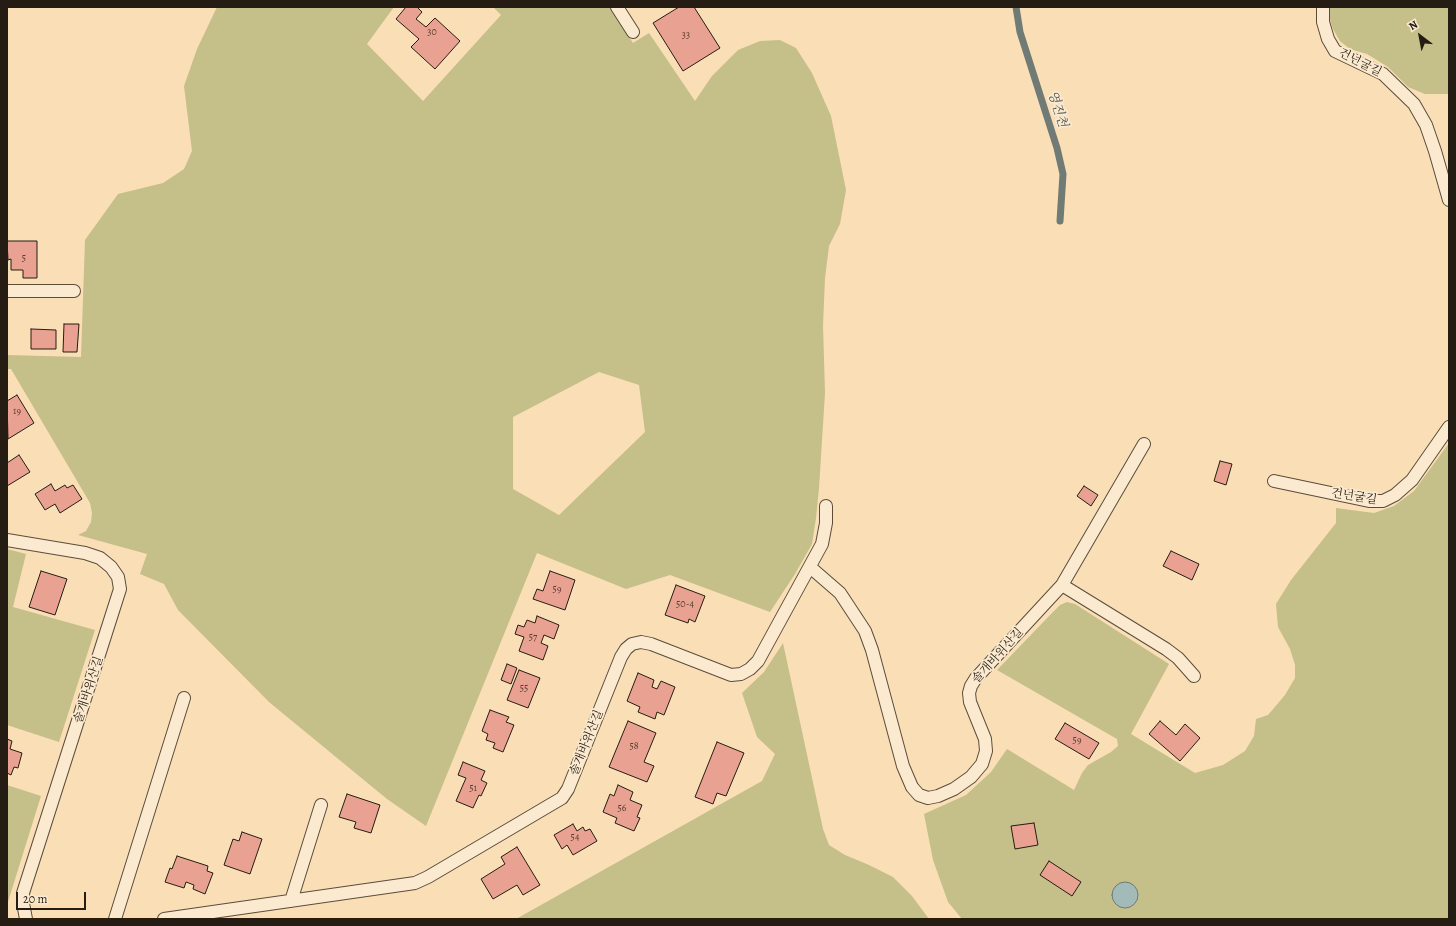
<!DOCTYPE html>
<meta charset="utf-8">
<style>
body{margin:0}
#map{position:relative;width:1456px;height:926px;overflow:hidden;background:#fadeb6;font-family:Alegreya,serif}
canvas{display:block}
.frame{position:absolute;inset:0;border:8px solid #251d13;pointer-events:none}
.north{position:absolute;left:1400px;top:16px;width:40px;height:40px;-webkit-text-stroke:3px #fcead0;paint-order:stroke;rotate:328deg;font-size:11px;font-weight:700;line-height:16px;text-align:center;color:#251d13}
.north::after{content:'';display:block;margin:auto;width:14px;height:18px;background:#251d13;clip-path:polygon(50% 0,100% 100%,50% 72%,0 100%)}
.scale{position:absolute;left:16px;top:892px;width:70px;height:18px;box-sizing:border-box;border:2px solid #251d13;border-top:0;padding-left:5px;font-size:12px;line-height:14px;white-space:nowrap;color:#251d13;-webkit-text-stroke:3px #fcead0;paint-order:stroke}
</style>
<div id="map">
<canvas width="1456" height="926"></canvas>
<div class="frame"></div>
<div class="north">N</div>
<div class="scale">20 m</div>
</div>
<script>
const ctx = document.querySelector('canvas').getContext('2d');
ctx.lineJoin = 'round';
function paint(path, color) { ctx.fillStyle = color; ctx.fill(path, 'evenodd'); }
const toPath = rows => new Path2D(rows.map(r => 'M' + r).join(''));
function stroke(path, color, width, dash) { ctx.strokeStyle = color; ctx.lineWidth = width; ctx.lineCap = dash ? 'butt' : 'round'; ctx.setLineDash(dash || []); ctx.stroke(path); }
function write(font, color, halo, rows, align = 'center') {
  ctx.font = font + ' Alegreya,"Noto Serif KR",serif'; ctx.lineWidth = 3.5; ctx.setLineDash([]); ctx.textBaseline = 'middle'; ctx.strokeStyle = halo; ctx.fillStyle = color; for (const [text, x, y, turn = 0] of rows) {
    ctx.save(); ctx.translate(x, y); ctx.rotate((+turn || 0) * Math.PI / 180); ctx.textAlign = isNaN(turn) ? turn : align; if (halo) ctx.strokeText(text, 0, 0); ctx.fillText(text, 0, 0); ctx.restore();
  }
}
const green = toPath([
 [217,7,394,7,367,44,423,101,501,15,493,7,610,7,633,43,649,33,695,101,712,76,738,50,760,41,780,40,796,48,812,73,831,116,846,190,840,224,829,246,825,278,823,325,825,393,819,488,816,518,812,544,795,574,770,612,670,575,626,589,537,553,426,826,387,799,269,702,178,610,164,584,140,574,147,554,78,535,86,531,91,522,92,513,90,503,11,369,7,369,7,355,81,357,85,240,118,194,163,183,184,169,192,151,184,86,197,49],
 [599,372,639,385,645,432,559,515,513,489,513,417],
 [1330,7,1449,7,1449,94,1425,94,1408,87,1388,67,1367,54,1350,49,1340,41,1333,29,1329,17],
 [1449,443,1449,919,962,919,948,902,933,860,924,814,966,795,991,772,1007,749,1074,790,1082,773,1088,765,1111,752,1118,746,1117,739,997,670,1053,612,1060,605,1067,602,1075,604,1169,664,1131,734,1195,773,1223,765,1245,751,1254,736,1256,719,1268,715,1285,695,1295,678,1295,665,1290,649,1278,627,1276,604,1291,580,1336,523,1336,508,1374,513,1394,506,1414,491],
 [7,549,26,554,13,607,95,630,59,742,7,725],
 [783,643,823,829,829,845,845,855,869,865,893,877,912,896,929,919,516,919,762,781,775,754,757,737,742,693,764,672],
 [7,785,41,796,7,905]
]);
const water = toPath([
 '1112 895a13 13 0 1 1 26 0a13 13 0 1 1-26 0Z'
]);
const stream = toPath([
 [1016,7,1020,32,1057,148,1063,174,1060,221]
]);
const building = toPath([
 [406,7,417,7,422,12,416,19,426,27,435,18,460,41,435,69,411,47,419,39,396,19,406,7],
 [679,7,694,7,720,48,683,71,653,23,679,7],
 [7,241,37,241,37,278,23,278,23,270,11,270,11,259,8,260,7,241],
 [64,324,79,324,77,352,63,352,64,324],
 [31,329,56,330,56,349,31,349,31,329],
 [17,395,34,423,8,439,7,401,17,395],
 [19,455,30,472,7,486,7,463,19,455],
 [1220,461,1232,464,1226,485,1214,481,1220,461],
 [51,484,55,491,65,485,67,488,73,485,82,499,60,513,55,504,45,510,35,494,51,484],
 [1084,486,1098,495,1091,506,1077,496,1084,486],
 [1171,551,1199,564,1192,580,1163,566,1171,551],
 [41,571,67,579,55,615,29,607,41,571],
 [550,571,575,580,565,610,533,599,537,589,543,591,550,571],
 [676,585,705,596,695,622,689,619,688,623,665,615,676,585],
 [537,616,559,625,554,639,544,635,541,643,548,646,543,660,519,651,524,637,515,634,518,625,524,627,527,620,535,623,537,616],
 [507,664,517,668,511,684,501,680,507,664],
 [519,670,540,678,528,708,507,700,519,670],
 [638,673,654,680,652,687,657,689,661,681,675,687,664,715,657,712,655,719,638,712,640,707,627,701,638,673],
 [490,710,509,717,506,722,514,725,503,752,493,748,495,743,486,740,488,734,482,731,490,710],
 [628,721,656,733,644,762,654,766,647,782,609,767,628,721],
 [1160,721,1176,735,1185,724,1200,738,1180,761,1149,734,1160,721],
 [1065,723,1099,743,1089,759,1055,739,1065,723],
 [7,739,12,741,10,749,22,753,18,768,14,767,11,775,7,773,7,739],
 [717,742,744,753,726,796,717,793,713,804,695,797,717,742],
 [463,762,485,771,481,780,487,783,481,796,479,795,473,808,456,801,466,778,458,775,463,762],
 [618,785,633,792,630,800,642,805,637,817,640,818,634,831,615,823,617,818,603,812,610,794,614,796,618,785],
 [347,794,380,805,371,833,354,828,356,822,339,817,347,794],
 [1034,823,1038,845,1015,849,1011,826,1034,823],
 [573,824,577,831,583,827,585,831,590,829,597,841,573,855,567,845,562,849,554,835,573,824],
 [242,832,262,839,250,874,224,865,233,839,239,841,242,832],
 [517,847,540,885,523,895,517,885,493,899,481,879,505,864,501,857,517,847],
 [177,856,208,866,207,871,213,873,205,894,193,889,194,885,186,882,184,888,165,882,170,868,172,869,177,856],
 [1049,861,1081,882,1072,896,1040,875,1049,861]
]);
const service = toPath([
 [617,7,633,32],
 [1323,7,1323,22,1328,39,1335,51,1383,74,1414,104,1426,125,1435,151,1449,200],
 [7,291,74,291],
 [1274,481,1369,501,1383,501,1395,495,1412,480,1449,427],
 [7,540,85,553,100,558,111,567,118,577,120,589,23,893,23,903,26,919],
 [810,567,840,593,865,631,872,650,903,766,912,787,919,795,928,798,938,796,954,789,971,777,982,764,986,751,985,739,970,702,969,693,971,686,976,678,1062,585,1144,444],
 [1062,585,1166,649,1178,658,1194,676],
 [291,901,321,805],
 [115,919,184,698],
 [164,919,415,883,428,877,562,798,568,789,621,657,626,649,632,644,641,642,651,644,731,675,741,674,750,669,758,661,822,544,826,523,826,506]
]);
const numberNames = [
 ["30",432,33],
 ["33",686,36],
 ["5",24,259],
 ["19",17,412],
 ["59",557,590],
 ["50-4",685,605],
 ["57",533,638],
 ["55",524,689],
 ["59",1077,741],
 ["58",634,747],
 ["51",473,789],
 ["56",622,809],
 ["54",575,838]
];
const streetNames = [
 ["건넌굴길",1360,63,27],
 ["건넌굴길",1354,497,9],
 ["솔개바위산길",998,656,-48],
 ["솔개바위산길",89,690,-72],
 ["솔개바위산길",587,743,-68]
];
const waterNames = [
 ["영진천",1057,109,72]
];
paint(green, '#c5bf89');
paint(water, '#a2bab8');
stroke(water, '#707b76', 1);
stroke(stream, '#707b76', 7);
paint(building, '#e9a191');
stroke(building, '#251d13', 1);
stroke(service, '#5a4d3c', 14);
stroke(service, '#fcead0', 12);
write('10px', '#563e32', null, numberNames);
write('12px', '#251d13', '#fcead0', streetNames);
write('italic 13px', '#51544d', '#fcead0', waterNames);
</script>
